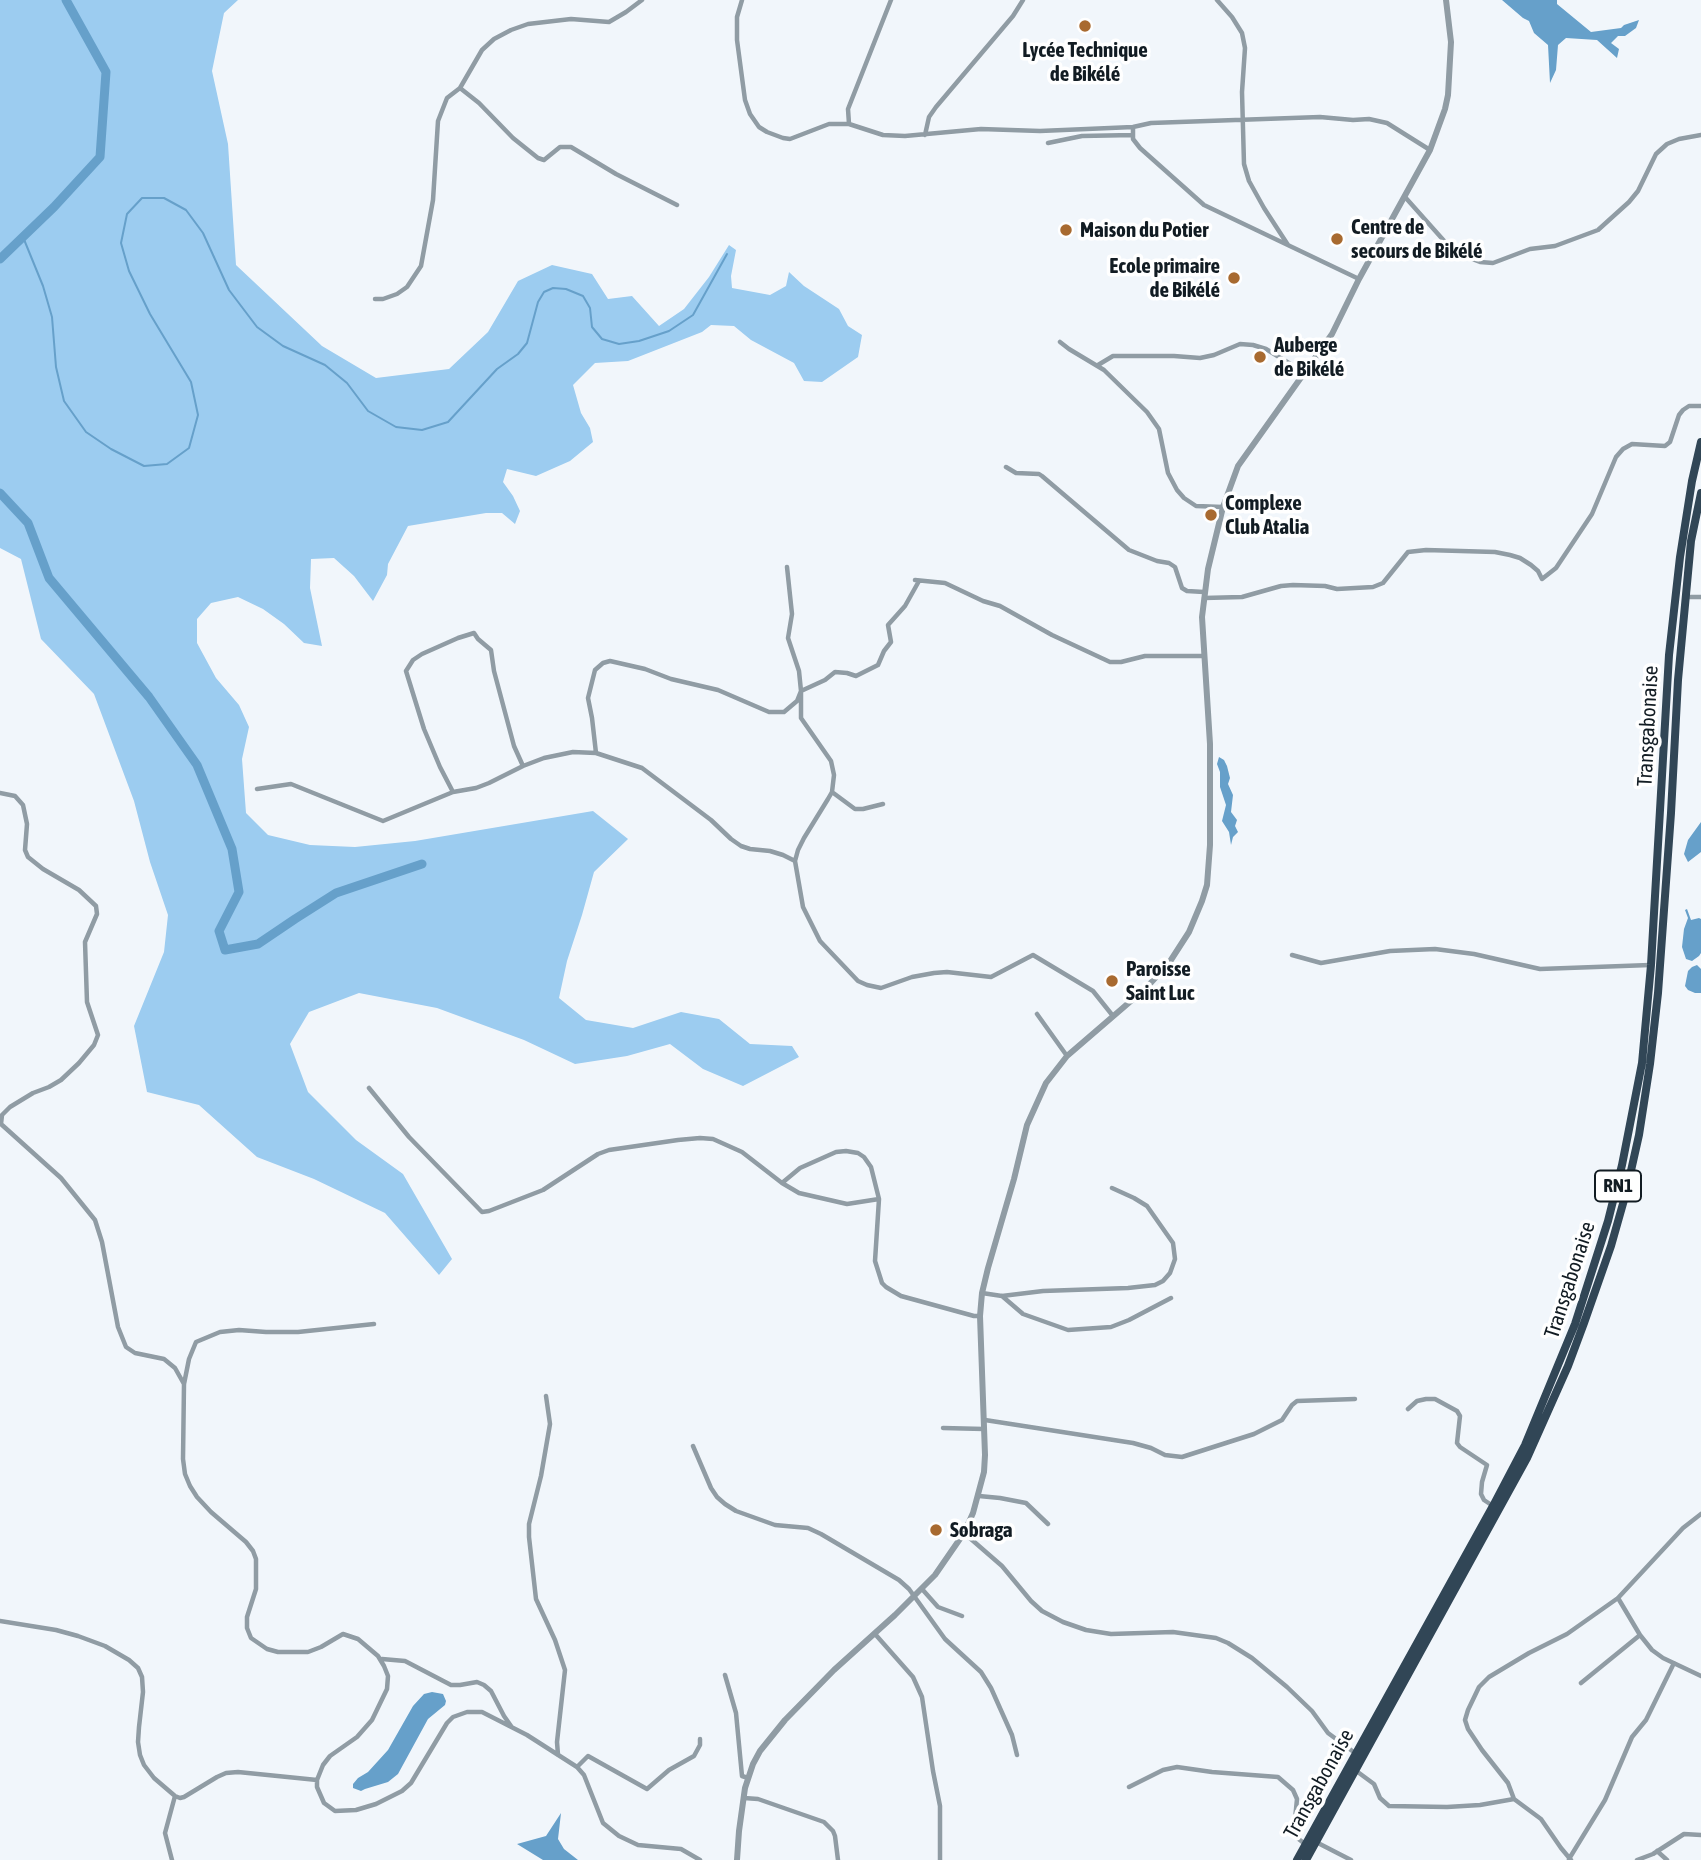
<!DOCTYPE html>
<meta charset="utf-8">
<style>
body{margin:0}
canvas{display:block;background:#f1f6fb}
</style>
<canvas width="1701" height="1860"></canvas>
<script>
const ctx = document.querySelector('canvas').getContext('2d');
ctx.lineJoin = 'round';
function paint(path, color) { ctx.fillStyle = color; ctx.fill(path, 'evenodd'); }
const toPath = rows => new Path2D(rows.map(r => 'M' + r).join(''));
function stroke(path, color, width, dash) { ctx.strokeStyle = color; ctx.lineWidth = width; ctx.lineCap = dash ? 'butt' : 'round'; ctx.setLineDash(dash || []); ctx.stroke(path); }
function write(font, color, halo, rows, align = 'center') {
  ctx.font = font + ' "Asap Condensed",sans-serif'; ctx.lineWidth = 7; ctx.setLineDash([]); ctx.textBaseline = 'middle'; ctx.strokeStyle = halo; ctx.fillStyle = color; for (const [text, x, y, turn = 0] of rows) {
    ctx.save(); ctx.translate(x, y); ctx.rotate((+turn || 0) * Math.PI / 180); ctx.textAlign = isNaN(turn) ? turn : align; if (halo) ctx.strokeText(text, 0, 0); ctx.fillText(text, 0, 0); ctx.restore();
  }
}
const green = toPath([
 [0,0,238,0,224,13,212,71,228,144,236,265,322,346,376,378,449,369,488,332,518,281,552,265,592,274,608,299,632,296,659,326,684,309,709,277,729,245,736,250,731,276,732,288,770,295,786,286,789,272,804,286,839,309,848,326,862,335,858,357,822,382,804,381,794,363,751,340,734,326,711,325,702,332,628,361,595,363,573,385,581,413,590,428,593,442,570,461,536,476,507,469,503,482,513,496,520,511,515,524,502,513,486,513,408,526,388,564,387,575,373,601,354,576,334,558,311,559,310,588,322,646,304,643,284,624,263,609,238,597,211,603,197,619,197,643,216,678,239,705,249,727,242,759,246,813,268,835,310,845,355,847,415,841,593,811,628,839,594,872,582,915,567,961,559,998,586,1020,633,1028,681,1012,719,1019,750,1044,792,1046,799,1057,743,1086,703,1069,670,1044,627,1056,575,1064,524,1040,437,1008,359,993,309,1012,290,1044,308,1092,356,1140,403,1174,452,1259,439,1275,385,1213,314,1179,257,1157,199,1105,147,1092,134,1026,164,952,168,915,150,862,134,801,94,694,41,639,21,559,0,548]
]);
const water = toPath([
 [1502,0,1557,0,1557,4,1591,32,1621,28,1624,25,1639,20,1636,28,1625,36,1618,36,1611,43,1619,49,1617,58,1597,40,1566,38,1558,45,1556,70,1550,83,1548,45,1534,33,1529,21,1523,18],
 [1219,757,1224,760,1227,766,1230,778,1228,784,1233,795,1231,812,1237,820,1235,826,1238,832,1233,837,1231,845,1229,832,1222,821,1226,805,1220,787,1220,772,1217,764],
 [1701,822,1701,852,1688,862,1684,854,1688,840],
 [1687,909,1691,920,1699,918,1701,919,1701,953,1699,956,1692,961,1686,959,1682,947,1684,929,1688,918,1685,910],
 [1697,965,1701,969,1701,993,1695,993,1688,990,1685,986,1688,971,1692,967],
 [432,1692,443,1694,446,1701,445,1705,428,1719,398,1774,388,1782,365,1789,361,1791,353,1788,353,1784,358,1778,368,1772,388,1750,413,1706,424,1694],
 [561,1813,558,1839,564,1849,578,1860,543,1860,517,1844,546,1836]
]);
const stream = toPath([
 [23,237,43,286,52,317,56,367,64,401,86,432,111,449,144,466,167,464,189,448,198,415,191,382,150,314,129,271,121,243,127,214,142,198,164,198,186,210,203,233,229,290,257,327,283,346,325,365,347,383,368,411,396,427,422,430,448,422,497,369,518,354,527,343,538,302,544,292,553,288,566,289,583,296,590,308,592,327,602,339,619,344,639,341,669,331,693,315,727,254]
]);
const river = toPath([
 [0,259,54,207,100,157,106,72,66,0],
 [0,493,28,523,49,578,149,697,197,765,232,849,239,892,219,931,225,950,258,944,295,919,336,893,422,864]
]);
const minor = toPath([
 [742,0,737,17,737,40,745,100,750,114,759,127,767,132,783,138,790,139,829,124,849,124,883,135,905,136,981,129,1040,131,1110,128,1133,127,1151,123,1320,117,1353,120,1369,119,1387,123,1430,150],
 [1217,0,1232,17,1242,33,1245,48,1242,92,1244,164,1249,181,1264,208,1288,245],
 [460,88,479,103,513,138,538,158,544,160,560,147,571,147,616,174,677,205],
 [849,124,848,109,891,0],
 [1133,127,1133,139,1140,148,1204,205,1359,279],
 [925,135,929,117,936,107,1013,16,1023,0],
 [1048,143,1082,136,1133,135],
 [1405,197,1446,243,1467,257,1480,262,1493,263,1530,249,1555,246,1598,230,1629,202,1638,191,1656,154,1667,144,1679,139,1701,135],
 [375,299,383,299,397,294,407,287,421,266,433,200,438,121,447,98,460,88,482,50,494,39,511,30,528,24,571,19,609,22,626,12,642,0],
 [1060,342,1069,349,1104,370,1147,412,1159,429,1168,473,1177,490,1184,498,1196,506,1223,507],
 [1098,365,1113,356,1174,356,1200,358,1214,355,1240,344,1253,345,1266,349,1305,373],
 [1006,467,1016,473,1039,474,1042,476,1129,550,1157,561,1169,563,1175,567,1182,588,1187,591,1204,592],
 [787,567,792,614,788,638,799,671,801,691,801,718,831,761,834,775,832,792,828,799,804,838,798,850,795,861,803,907,820,941,858,981,867,985,881,988,912,977,934,973,947,972,991,977,1033,955,1093,991,1113,1016],
 [915,580,945,583,983,601,1000,606,1052,635,1110,662,1121,662,1145,656,1204,656],
 [1687,597,1701,597],
 [1204,598,1242,597,1281,586,1293,585,1325,586,1337,589,1373,587,1383,583,1408,552,1426,550,1495,552,1510,555,1520,558,1531,565,1538,571,1542,579,1556,568,1592,514,1616,457,1623,449,1632,444,1665,446,1670,442,1679,415,1683,410,1689,406,1701,406],
 [596,753,592,718,588,698,595,670,603,663,610,661,645,669,671,679,718,690,769,712,784,712,797,701,801,691,825,680,835,672,847,673,856,676,878,665,884,651,891,642,888,625,905,606,919,581],
 [257,789,291,784,383,821,453,792,476,788,489,783,523,766,544,758,573,752,596,753,642,768,711,820,731,839,741,846,750,849,770,851,783,855,795,861],
 [453,792,440,767,424,729,406,671,413,660,422,654,458,638,474,633,478,639,491,650,494,671,514,746,523,766],
 [832,792,855,809,863,809,883,804],
 [0,793,15,796,23,805,27,824,25,850,28,857,43,869,79,890,96,906,97,914,85,942,87,1002,98,1035,94,1045,79,1063,61,1080,49,1087,33,1093,10,1107,2,1115,1,1124,61,1178,95,1220,102,1242,118,1327,126,1347,135,1353,164,1359,175,1368,184,1384],
 [1292,955,1321,963,1390,951,1435,949,1474,954,1540,969,1650,965],
 [1037,1014,1067,1056],
 [369,1088,409,1137,482,1212,489,1211,543,1190,598,1154,609,1150,678,1140,700,1138,713,1139,742,1152,782,1183,800,1168,836,1152,846,1151,858,1153,864,1157,871,1167,879,1199,875,1261,882,1283,886,1287,901,1296,974,1316,980,1316],
 [782,1183,799,1193,847,1204,879,1199],
 [982,1293,1002,1296,1043,1291,1128,1288,1155,1285,1163,1281,1170,1273,1175,1259,1173,1243,1147,1206,1134,1198,1112,1188],
 [1002,1296,1023,1314,1068,1330,1111,1327,1129,1320,1171,1298],
 [374,1324,298,1332,266,1332,239,1330,220,1332,196,1342,189,1359,184,1384,183,1459,185,1474,190,1486,197,1497,211,1512,246,1542,253,1551,256,1559,256,1589,247,1617,247,1628,251,1638,267,1649,278,1652,308,1652,321,1647,343,1634,358,1639,378,1656,384,1666,388,1676,387,1689,372,1720,357,1737,330,1756,323,1765,317,1780,317,1787,324,1803,335,1811,356,1810,376,1804,402,1791,411,1783,447,1723,453,1717,467,1712,482,1712,527,1735,577,1767,584,1775,603,1823,619,1836,638,1845,681,1849,700,1860],
 [546,1396,550,1424,541,1476,529,1524,529,1537,536,1599,555,1640,565,1670,557,1742,558,1755],
 [1408,1409,1417,1401,1426,1399,1435,1399,1457,1411,1460,1416,1457,1443,1460,1447,1487,1465,1482,1482,1481,1494,1484,1500,1493,1506],
 [985,1420,1133,1443,1151,1448,1165,1455,1182,1457,1254,1434,1282,1420,1292,1405,1297,1401,1355,1399],
 [943,1428,984,1429],
 [693,1446,711,1488,717,1497,725,1504,736,1511,775,1525,808,1528,821,1534,899,1580,909,1589,945,1639,981,1672,991,1688,1012,1735,1017,1755],
 [979,1496,1000,1498,1026,1503,1048,1524],
 [964,1533,1002,1566,1031,1601,1042,1611,1063,1622,1086,1630,1111,1634,1173,1632,1216,1638,1228,1643,1252,1658,1287,1687,1312,1711,1328,1733,1355,1753],
 [922,1589,938,1607,962,1616],
 [1618,1598,1640,1635,1652,1650,1663,1658,1701,1676],
 [0,1621,56,1630,78,1636,105,1646,129,1660,138,1668,142,1677,143,1692,139,1727,138,1742,140,1755,144,1765,154,1778,175,1796,180,1798,184,1797,217,1777,226,1773,238,1772,317,1780],
 [875,1634,913,1677,922,1697,933,1771,940,1806,940,1860],
 [382,1659,405,1661,451,1685,460,1685,477,1682,484,1685,491,1691,504,1716,511,1726],
 [725,1675,736,1713,742,1776,748,1778],
 [1581,1683,1640,1635],
 [577,1767,588,1756,647,1789,669,1770,694,1756,700,1745,700,1739],
 [1355,1770,1374,1784,1380,1798,1389,1806,1447,1807,1480,1805,1514,1799,1541,1819,1561,1848,1571,1860],
 [1129,1787,1163,1770,1177,1767,1212,1772,1278,1777,1293,1790,1297,1799,1294,1830,1296,1837,1305,1844],
 [744,1798,758,1799,824,1822,833,1831,835,1836,838,1860],
 [1514,1799,1508,1783,1482,1750,1468,1729,1465,1720,1468,1710,1479,1687,1489,1677,1529,1653,1567,1634,1618,1598,1683,1528,1701,1514],
 [1316,1842,1351,1860],
 [1657,1851,1667,1860],
 [1569,1859,1605,1800,1632,1737,1646,1720,1674,1663],
 [172,1860,165,1833,175,1796],
 [1637,1860,1653,1854,1684,1834,1701,1835]
]);
const tertiary = toPath([
 [737,1860,739,1831,745,1788,753,1764,760,1751,785,1720,834,1670,895,1615,935,1575,964,1533,973,1513,984,1472,985,1455,980,1316,982,1293,988,1268,1014,1179,1027,1125,1046,1083,1067,1056,1146,988,1169,963,1189,932,1202,901,1207,885,1210,845,1210,744,1202,617,1208,569,1223,507,1238,466,1332,334,1359,279,1430,150,1445,109,1448,95,1451,42,1446,0]
]);
const trunk = toPath([
 [1297,1860,1493,1506,1525,1445,1575,1324,1608,1221,1622,1165,1642,1063,1651,965,1669,655,1680,557,1692,481,1701,442],
 [1306,1860,1527,1458,1568,1366,1584,1323,1611,1246,1626,1193,1639,1135,1650,1064,1658,993,1671,813,1678,680,1691,541,1701,493]
]);
const markers = [
 [1085,26,7,"#a86a30"],
 [1066,230,7,"#a86a30"],
 [1337,239,7,"#a86a30"],
 [1234,278,7,"#a86a30"],
 [1260,357,7,"#a86a30"],
 [1211,515,7,"#a86a30"],
 [1112,981,7,"#a86a30"],
 [936,1530,7,"#a86a30"]
];
const shields = [
 [1618,1186,46]
];
const shieldNames = [
 ["RN1",1618,1186]
];
const poiNames = [
 ["Lycée Technique",1085,50,"center"],
 ["de Bikélé",1085,74,"center"],
 ["Centre de",1351,227],
 ["secours de Bikélé",1351,251],
 ["Maison du Potier",1080,230],
 ["Ecole primaire",1220,266,"right"],
 ["de Bikélé",1220,290,"right"],
 ["Auberge",1274,345],
 ["de Bikélé",1274,369],
 ["Complexe",1225,503],
 ["Club Atalia",1225,527],
 ["Paroisse",1126,969],
 ["Saint Luc",1126,993],
 ["Sobraga",950,1530]
];
const streetNames = [
 ["Transgabonaise",1648,726,-87],
 ["Transgabonaise",1570,1280,-72],
 ["Transgabonaise",1319,1784,-61]
];
paint(green, '#9cccf0');
paint(water, '#66a0ca');
stroke(stream, '#66a0ca', 2);
stroke(river, '#66a0ca', 9);
stroke(minor, '#909ca4', 4.5);
stroke(tertiary, '#909ca4', 6);
stroke(trunk, '#314656', 8);
for (const [x, y, r, color] of markers) { const dot = new Path2D(); dot.arc(x, y, r, 0, 2 * Math.PI); ctx.fillStyle = color; ctx.fill(dot); stroke(dot, '#fff', 2.5); }
for (const [x, y, w] of shields) { const box = new Path2D(); box.roundRect(x - w / 2, y - 15.5, w, 31, 5); ctx.fillStyle = '#fff'; ctx.fill(box); stroke(box, '#121c23', 2); }
write('bold 19px', '#121c23', null, shieldNames);
write('bold 21px', '#121c23', '#fff', poiNames, 'left');
write('21px', '#121c23', '#fff', streetNames);
</script>
